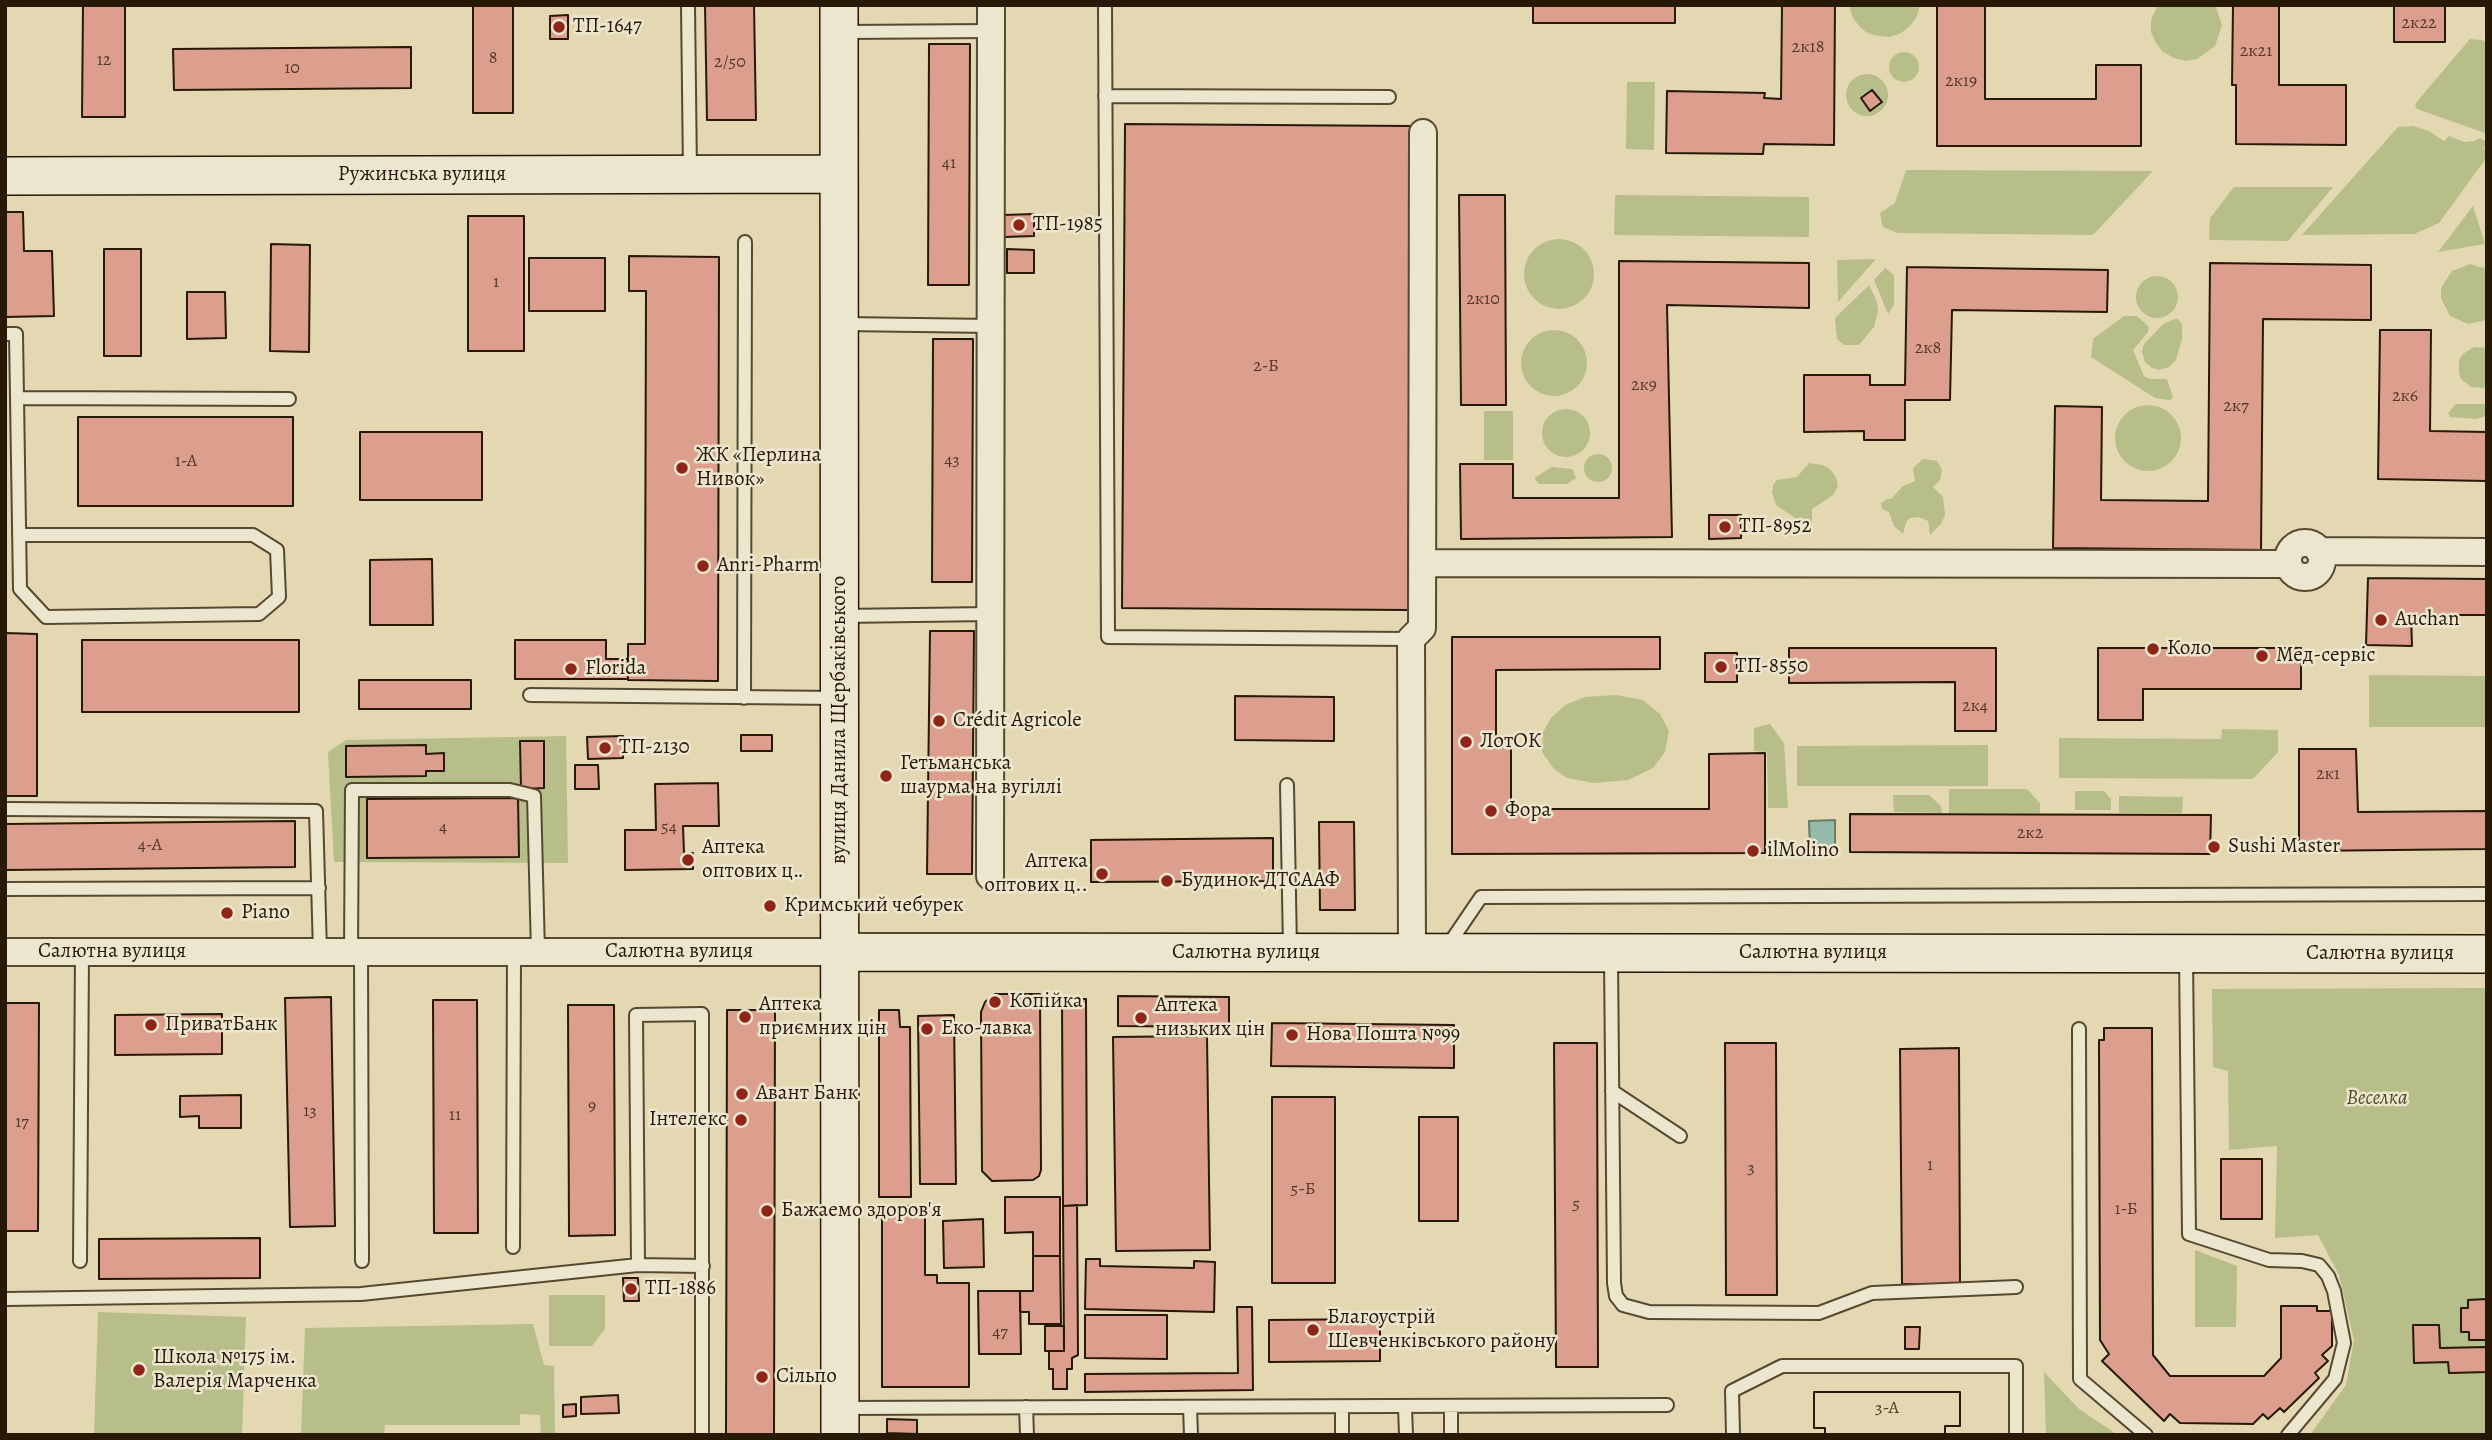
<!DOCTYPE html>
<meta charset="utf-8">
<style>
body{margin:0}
#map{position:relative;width:2492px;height:1440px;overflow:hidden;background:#e4d8b3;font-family:Alegreya,serif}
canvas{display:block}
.frame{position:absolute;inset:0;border:7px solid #271904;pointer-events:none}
</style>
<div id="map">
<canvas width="2492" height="1440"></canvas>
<div class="frame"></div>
</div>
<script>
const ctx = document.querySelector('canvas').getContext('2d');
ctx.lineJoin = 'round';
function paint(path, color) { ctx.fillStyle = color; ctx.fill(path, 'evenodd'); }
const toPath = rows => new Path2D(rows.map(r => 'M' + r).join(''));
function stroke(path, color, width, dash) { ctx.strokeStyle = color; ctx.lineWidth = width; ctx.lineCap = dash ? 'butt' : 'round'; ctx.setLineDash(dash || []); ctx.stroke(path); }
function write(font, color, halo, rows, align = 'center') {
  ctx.font = font + ' Alegreya,serif'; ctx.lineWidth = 5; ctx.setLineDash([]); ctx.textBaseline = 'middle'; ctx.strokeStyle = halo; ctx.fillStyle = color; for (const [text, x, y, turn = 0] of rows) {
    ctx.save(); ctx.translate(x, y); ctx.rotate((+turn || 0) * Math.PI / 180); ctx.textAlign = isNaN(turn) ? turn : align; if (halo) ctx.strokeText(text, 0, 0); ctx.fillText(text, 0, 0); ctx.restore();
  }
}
const green = toPath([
 [1849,5,1920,5,1917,16,1910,26,1901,33,1890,37,1878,36,1867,33,1859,26,1853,18],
 [2158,5,2215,5,2222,25,2215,46,2197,59,2186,61,2174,58,2163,52,2156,43,2151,32,2151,20],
 [2470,39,2482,40,2487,44,2487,132,2485,133,2417,109,2415,104],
 '1889 67a15 15 0 1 1 30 0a15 15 0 1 1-30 0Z',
 '1846 95a21 21 0 1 1 42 0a21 21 0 1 1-42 0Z',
 [1627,82,1655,82,1654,150,1626,149],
 [2413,126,2429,131,2444,141,2449,136,2464,142,2474,141,2480,138,2486,141,2484,149,2487,149,2487,157,2439,223,2414,234,2302,235,2398,127],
 [1906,170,2153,171,2093,235,1898,233,1883,227,1880,213,1895,203],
 [2234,187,2333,187,2288,241,2209,240,2210,218],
 [1615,195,1809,197,1809,237,1614,235],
 [2473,206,2485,244,2438,252],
 '1524 274a35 35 0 1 1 70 0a35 35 0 1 1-70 0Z',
 [1876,259,1838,302,1837,260],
 [2470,264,2487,269,2487,320,2468,324,2450,316,2441,298,2441,288,2452,271],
 [1885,268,1894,275,1894,305,1888,314,1874,280],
 '2136 297a21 21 0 1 1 42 0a21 21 0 1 1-42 0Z',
 [1869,285,1877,302,1878,311,1874,327,1859,345,1844,345,1837,339,1835,318],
 [2124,316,2137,316,2149,327,2148,332,2133,350,2144,376,2150,379,2167,379,2173,398,2169,400,2155,398,2091,357,2093,339],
 [2175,319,2178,319,2182,324,2182,339,2176,360,2169,367,2159,370,2152,368,2145,362,2142,351,2144,344,2163,324],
 '1521 363a33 33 0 1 1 66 0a33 33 0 1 1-66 0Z',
 [2474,347,2487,348,2487,387,2485,388,2471,387,2461,379,2459,373,2459,360,2463,354],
 [2456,404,2487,404,2487,416,2476,419,2450,417,2448,413],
 '2115 438a33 33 0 1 1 66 0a33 33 0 1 1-66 0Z',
 '1542 433a24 24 0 1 1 48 0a24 24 0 1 1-48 0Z',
 [1484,411,1513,411,1513,460,1484,460],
 '1584 468a14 14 0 1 1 28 0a14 14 0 1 1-28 0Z',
 [1923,459,1937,461,1942,470,1940,480,1933,487,1943,497,1945,515,1941,524,1930,535,1928,521,1919,517,1910,518,1906,522,1903,534,1894,526,1889,512,1882,509,1881,503,1887,499,1891,499,1903,486,1915,481,1913,468],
 [1809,463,1822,465,1830,469,1836,477,1838,486,1833,495,1812,509,1812,523,1807,526,1776,505,1772,492,1773,485,1777,480,1797,477],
 [1552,467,1572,469,1576,478,1567,484,1539,484,1534,478],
 [2369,675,2487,676,2487,727,2369,727],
 [1616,695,1643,700,1660,714,1669,731,1665,752,1653,768,1628,780,1594,783,1567,778,1554,769,1542,752,1543,732,1551,718,1565,705,1585,697],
 [1770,724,1784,743,1788,808,1768,808,1767,752,1754,751,1754,728],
 [2222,729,2278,730,2278,752,2253,779,2059,778,2059,738,2221,739],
 [566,736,568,863,334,862,328,752,346,740],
 [1988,745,1988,786,1797,786,1797,746],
 [1949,789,2027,789,2040,803,2040,813,1949,813],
 [2075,791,2104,791,2111,799,2111,810,2075,810],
 [1893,795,1929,795,1941,806,1942,813,1894,812],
 [2119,796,2183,797,2182,813,2119,813],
 [2487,988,2487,1435,2310,1435,2346,1385,2354,1340,2339,1275,2318,1235,2275,1238,2277,1146,2229,1150,2228,1071,2213,1067,2212,989],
 [2195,1250,2237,1266,2236,1327,2195,1327],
 [549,1295,605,1295,605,1329,592,1346,549,1346],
 [98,1312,246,1317,242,1435,94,1435],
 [533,1324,544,1365,554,1366,555,1435,541,1435,540,1415,520,1414,520,1425,385,1425,384,1435,301,1435,305,1328],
 [2044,1372,2079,1409,2118,1435,2046,1435]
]);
const water = toPath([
 [1835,820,1835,848,1810,849,1809,821,1835,820]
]);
const building = toPath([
 [83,5,125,5,125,117,82,117,83,5],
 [473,5,513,5,513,113,473,113,473,5],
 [705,5,754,5,756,120,707,120,705,5],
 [1533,5,1675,5,1675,23,1533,23,1533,5],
 [1782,5,1835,5,1834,145,1764,144,1763,154,1666,153,1667,91,1765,93,1764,98,1781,99,1782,5],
 [1937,5,1985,5,1985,99,2096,99,2096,65,2141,65,2141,146,1937,146,1937,5],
 [2233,5,2279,5,2279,85,2346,85,2346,145,2236,144,2236,85,2232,85,2233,5],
 [2394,5,2445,5,2445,42,2394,42,2394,5],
 [568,15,568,39,550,39,550,16,568,15],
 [929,44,970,44,969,285,928,285,929,44],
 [411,47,411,88,174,90,173,49,411,47],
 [1872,90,1882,102,1870,111,1861,98,1872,90],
 [1125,124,1411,126,1408,610,1122,608,1125,124],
 [1459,195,1505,195,1506,405,1461,405,1459,195],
 [5,212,23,212,24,251,52,251,54,316,5,317,5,212],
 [1034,214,1034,236,1004,237,1003,215,1034,214],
 [468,216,524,216,524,351,468,351,468,216],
 [271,244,310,245,309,352,270,351,271,244],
 [104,249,141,249,141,356,104,356,104,249],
 [1007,249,1034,250,1034,273,1007,273,1007,249],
 [629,256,719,257,718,681,628,680,628,644,645,644,646,291,629,291,629,256],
 [529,258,605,258,605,311,529,311,529,258],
 [1619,261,1809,263,1809,308,1667,305,1672,537,1461,539,1460,464,1513,464,1513,498,1619,498,1619,261],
 [2210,263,2371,265,2371,320,2263,319,2261,550,2053,548,2055,406,2102,407,2101,500,2208,501,2210,263],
 [1907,267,2108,270,2107,312,1952,310,1950,400,1905,400,1905,440,1864,440,1864,431,1804,432,1804,375,1870,375,1870,385,1905,385,1907,267],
 [187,292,225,292,226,338,187,339,187,292],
 [2380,330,2431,330,2430,431,2487,432,2487,481,2378,479,2380,330],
 [933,339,973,339,972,582,932,582,933,339],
 [78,417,293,417,293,506,78,506,78,417],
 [360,432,482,432,482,500,360,500,360,432],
 [1709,515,1741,515,1741,538,1709,539,1709,515],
 [432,559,433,625,370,625,370,560,432,559],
 [2368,578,2487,579,2487,615,2411,615,2412,646,2366,645,2368,578],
 [930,631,974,631,972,874,927,874,930,631],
 [5,633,37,634,37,796,5,796,5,633],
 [1452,637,1660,637,1660,669,1496,670,1496,741,1511,741,1511,809,1709,809,1709,754,1765,753,1765,853,1452,854,1452,637],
 [82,640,299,640,299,712,82,712,82,640],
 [515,640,606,640,606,659,628,659,628,679,515,679,515,640],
 [1789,648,1996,648,1996,731,1955,731,1955,682,1789,683,1789,648],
 [2098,648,2301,648,2301,689,2143,689,2143,720,2098,720,2098,648],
 [1705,653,1737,653,1737,682,1705,682,1705,653],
 [359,680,471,680,471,709,359,709,359,680],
 [1235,696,1334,697,1334,741,1235,740,1235,696],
 [741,735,772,735,772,751,741,751,741,735],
 [623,736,623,758,588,759,587,737,623,736],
 [520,741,544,741,544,788,521,789,520,741],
 [426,745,426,754,444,753,444,771,426,771,426,776,346,777,346,746,426,745],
 [2299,749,2356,749,2358,812,2487,811,2487,849,2299,851,2299,749],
 [575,765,598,765,599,789,575,789,575,765],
 [718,783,719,826,683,826,684,853,693,853,693,869,625,870,625,830,656,830,655,784,718,783],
 [518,798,519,857,367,858,367,799,518,798],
 [1850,814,2211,815,2210,854,1850,852,1850,814],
 [295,821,295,867,5,870,5,824,295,821],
 [1319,822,1354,822,1355,910,1320,910,1319,822],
 [1273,838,1273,881,1091,882,1091,840,1273,838],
 [995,994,1040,994,1041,1170,1039,1176,1033,1180,992,1181,982,1171,981,1012,985,1002,995,994],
 [1118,996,1229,997,1229,1027,1118,1026,1118,996],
 [331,997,335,1226,290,1227,285,998,331,997],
 [1062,999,1086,999,1087,1205,1063,1206,1062,999],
 [433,1000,477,1000,478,1233,434,1233,433,1000],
 [5,1003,39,1003,38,1231,5,1231,5,1003],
 [568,1005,614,1005,615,1235,569,1236,568,1005],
 [727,1010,775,1010,774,1435,726,1435,727,1010],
 [879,1010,899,1010,900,1027,910,1027,911,1197,879,1197,879,1010],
 [222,1014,222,1054,115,1055,115,1015,222,1014],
 [954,1015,956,1184,920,1184,918,1016,954,1015],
 [1272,1023,1454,1025,1454,1068,1271,1066,1272,1023],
 [2104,1028,2152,1028,2153,1355,2170,1376,2264,1376,2281,1358,2281,1306,2317,1306,2317,1311,2332,1311,2332,1346,2322,1355,2328,1361,2315,1373,2319,1378,2284,1412,2280,1408,2268,1419,2263,1414,2253,1424,2180,1423,2170,1414,2164,1421,2102,1361,2109,1354,2100,1340,2099,1040,2104,1040,2104,1028],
 [1207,1036,1210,1250,1116,1251,1113,1037,1207,1036],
 [1554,1043,1597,1043,1598,1367,1556,1367,1554,1043],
 [1725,1043,1776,1043,1777,1295,1726,1295,1725,1043],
 [1959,1048,1960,1284,1902,1284,1900,1049,1959,1048],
 [241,1095,241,1128,199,1128,199,1116,180,1117,180,1096,241,1095],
 [1272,1097,1335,1097,1335,1283,1272,1283,1272,1097],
 [1419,1117,1458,1117,1458,1221,1419,1221,1419,1117],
 [2221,1159,2262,1159,2262,1219,2221,1219,2221,1159],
 [1005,1197,1060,1197,1060,1256,1033,1256,1033,1232,1005,1233,1005,1197],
 [1077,1205,1078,1355,1072,1358,1072,1369,1067,1369,1067,1389,1053,1389,1053,1369,1049,1369,1049,1351,1064,1351,1063,1206,1077,1205],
 [882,1206,925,1206,925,1275,937,1275,937,1283,969,1283,969,1387,882,1387,882,1206],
 [983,1219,984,1267,944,1268,943,1221,983,1219],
 [260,1238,260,1278,99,1279,99,1239,260,1238],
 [1033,1256,1060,1256,1061,1324,1029,1324,1029,1312,1020,1312,1020,1291,1033,1291,1033,1256],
 [1086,1259,1100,1259,1100,1266,1194,1268,1194,1261,1215,1262,1214,1312,1085,1309,1086,1259],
 [623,1278,638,1278,639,1301,624,1301,623,1278],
 [978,1291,1020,1291,1021,1354,979,1354,978,1291],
 [2487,1299,2487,1340,2469,1340,2469,1332,2461,1332,2461,1308,2468,1308,2468,1300,2487,1299],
 [1237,1307,1252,1307,1253,1390,1085,1392,1085,1374,1238,1373,1237,1307],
 [1085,1315,1167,1315,1167,1359,1085,1358,1085,1315],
 [1380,1319,1380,1361,1269,1362,1269,1320,1380,1319],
 [2413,1325,2439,1325,2440,1348,2487,1347,2487,1372,2449,1373,2448,1362,2414,1363,2413,1325],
 [1045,1326,1064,1326,1064,1351,1045,1351,1045,1326],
 [1905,1327,1920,1327,1919,1349,1905,1349,1905,1327],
 [1814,1392,1960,1392,1960,1426,1945,1426,1945,1435,1825,1435,1825,1428,1814,1428,1814,1392],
 [1814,1392,1960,1392,1960,1426,1945,1426,1945,1435,1825,1435,1825,1428,1814,1428,1814,1392],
 [618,1395,619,1413,581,1414,581,1397,618,1395],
 [576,1404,576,1416,563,1417,563,1405,576,1404],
 [887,1419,917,1420,917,1434,887,1433,887,1419]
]);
const lane = toPath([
 [688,5,690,173],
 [1105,5,1108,637,1411,639],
 [843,32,991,31],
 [1105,96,1389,97],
 [843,324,992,326],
 [5,334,16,334,20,589,46,617,259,614,279,597,277,550,253,535,19,535],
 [17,398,289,399],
 [841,616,991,614],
 [530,695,838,698],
 [744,698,745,242],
 [1287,785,1290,949],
 [5,809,316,811,320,952],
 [5,889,319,888],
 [1447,947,1481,897,2487,894],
 [351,952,352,790,510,790,534,796,538,952],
 [361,952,362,1261],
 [1611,957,1614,1283,1616,1296,1623,1305,1649,1312,1819,1313,1872,1293,2016,1287],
 [2186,957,2189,1234,2269,1260,2302,1261,2319,1265,2328,1276,2334,1291,2344,1343,2335,1379,2288,1435],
 [2079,1029,2080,1379,2146,1435],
 [1612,1091,1680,1136],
 [513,1247,514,952],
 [80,1261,82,952],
 [638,1265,636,1015,702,1014,702,1435],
 [5,1299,361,1294,638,1265,703,1266],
 [1026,1407,1027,1435],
 [1190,1407,1191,1435],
 [1342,1407,1342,1435],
 [1405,1407,1406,1435],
 [1451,1407,1451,1435],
 [841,1408,1667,1405],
 [1733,1435,1732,1391,1782,1366,2016,1366,2016,1435]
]);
const street = toPath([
 '2288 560a17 17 0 1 1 34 0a17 17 0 1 1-34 0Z',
 [2319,551,2487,552],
 [1422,563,2288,564],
 [990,876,991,5],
 [5,952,839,952],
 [1412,953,1411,639,1422,628,1423,133]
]);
const secondary = toPath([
 [839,5,840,1435],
 [5,176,838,174],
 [839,952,2487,954]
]);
const markers = [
 [559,27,7,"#8f2418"],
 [1019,225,7,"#8f2418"],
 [682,468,7,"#8f2418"],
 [1725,527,7,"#8f2418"],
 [703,566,7,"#8f2418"],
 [2381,620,7,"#8f2418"],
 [2153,649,7,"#8f2418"],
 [2262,656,7,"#8f2418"],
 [1721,667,7,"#8f2418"],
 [571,669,7,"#8f2418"],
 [939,721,7,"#8f2418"],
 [1466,742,7,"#8f2418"],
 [605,748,7,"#8f2418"],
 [886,776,7,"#8f2418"],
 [1491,811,7,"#8f2418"],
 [2214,847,7,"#8f2418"],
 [1753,851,7,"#8f2418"],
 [688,860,7,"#8f2418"],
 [1102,874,7,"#8f2418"],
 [1167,881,7,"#8f2418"],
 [770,906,7,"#8f2418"],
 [227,913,7,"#8f2418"],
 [995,1002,7,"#8f2418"],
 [745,1017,7,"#8f2418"],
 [1141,1018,7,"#8f2418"],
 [151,1025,7,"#8f2418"],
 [927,1029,7,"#8f2418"],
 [1292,1035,7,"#8f2418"],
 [742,1094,7,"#8f2418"],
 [741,1120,7,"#8f2418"],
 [767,1211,7,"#8f2418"],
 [631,1289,7,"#8f2418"],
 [1313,1330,7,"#8f2418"],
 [139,1370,7,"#8f2418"],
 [762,1377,7,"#8f2418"]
];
const numberNames = [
 ["2к22",2419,24],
 ["2к18",1808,48],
 ["2к21",2256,52],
 ["8",493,59],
 ["12",104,61],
 ["2/50",730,63],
 ["10",292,69],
 ["2к19",1961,82],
 ["41",949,164],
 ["1",496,283],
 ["2к10",1483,300],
 ["2к8",1928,349],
 ["2-Б",1266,367],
 ["2к9",1644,386],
 ["2к6",2405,397],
 ["2к7",2236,407],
 ["43",952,461],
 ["1-А",186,462],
 ["2к4",1975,707],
 ["2к1",2328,775],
 ["4",443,828],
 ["54",669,828],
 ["2к2",2030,834],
 ["4-А",150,846],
 ["9",592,1107],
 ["13",310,1112],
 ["11",455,1116],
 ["17",22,1123],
 ["1",1930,1166],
 ["3",1751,1169],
 ["5-Б",1303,1190],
 ["5",1576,1205],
 ["1-Б",2126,1210],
 ["47",1000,1333],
 ["3-А",1887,1409]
];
const poiNames = [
 ["ТП-1647",573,27],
 ["ТП-1985",1033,225],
 ["ЖК «Перлина",696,456],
 ["Нивок»",696,480],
 ["ТП-8952",1739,527],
 ["Anri-Pharm",717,566],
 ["Auchan",2395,620],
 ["Коло",2167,649],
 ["Мед-сервіс",2276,656],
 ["ТП-8550",1735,667],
 ["Florida",585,669],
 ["Crédit Agricole",953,721],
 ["ЛотОК",1480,742],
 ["ТП-2130",619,748],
 ["Гетьманська",900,764],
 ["шаурма на вугіллі",900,788],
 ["Фора",1505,811],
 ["Sushi Master",2228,847],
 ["Аптека",702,848],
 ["оптових ц‥",702,872],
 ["ilMolino",1767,851],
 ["Аптека",1088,862,"right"],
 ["оптових ц..",1088,886,"right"],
 ["Будинок ДТСААФ",1181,881],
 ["Кримський чебурек",784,906],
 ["Piano",241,913],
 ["Копійка",1009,1002],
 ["Аптека",759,1005],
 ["приємних цін",759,1029],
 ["Аптека",1155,1006],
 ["низьких цін",1155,1030],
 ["ПриватБанк",165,1025],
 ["Еко-лавка",941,1029],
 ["Нова Пошта №99",1306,1035],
 ["Авант Банк",756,1094],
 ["Інтелекс",727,1120,"right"],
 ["Бажаемо здоров'я",781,1211],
 ["ТП-1886",645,1289],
 ["Благоустрій",1327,1318],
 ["Шевченківського району",1327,1342],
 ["Школа №175 ім.",153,1358],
 ["Валерія Марченка",153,1382],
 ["Сільпо",776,1377]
];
const streetNames = [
 ["Ружинська вулиця",422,175],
 ["вулиця Данила Щербаківського",840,720,-90],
 ["Салютна вулиця",112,952],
 ["Салютна вулиця",679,952],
 ["Салютна вулиця",1246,953],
 ["Салютна вулиця",1813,953],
 ["Салютна вулиця",2380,954]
];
const parkNames = [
 ["Веселка",2377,1099]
];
paint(green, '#b7be8a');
paint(water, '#96baa9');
stroke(water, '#6a7a67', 2);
paint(building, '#dc9f8e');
stroke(building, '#271904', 2);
stroke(lane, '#564930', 16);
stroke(street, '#564930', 30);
stroke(secondary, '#271904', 40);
stroke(lane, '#ede6ce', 12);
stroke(street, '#ede6ce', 26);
stroke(secondary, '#ede6ce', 37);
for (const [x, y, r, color] of markers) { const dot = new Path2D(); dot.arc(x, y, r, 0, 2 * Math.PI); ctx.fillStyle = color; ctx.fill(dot); stroke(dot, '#ede6ce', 2.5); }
write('18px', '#543a26', null, numberNames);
write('21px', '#271904', '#ede6ce', poiNames, 'left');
write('21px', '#271904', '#ede6ce', streetNames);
write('italic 21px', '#524b2c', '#ede6ce', parkNames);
</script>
